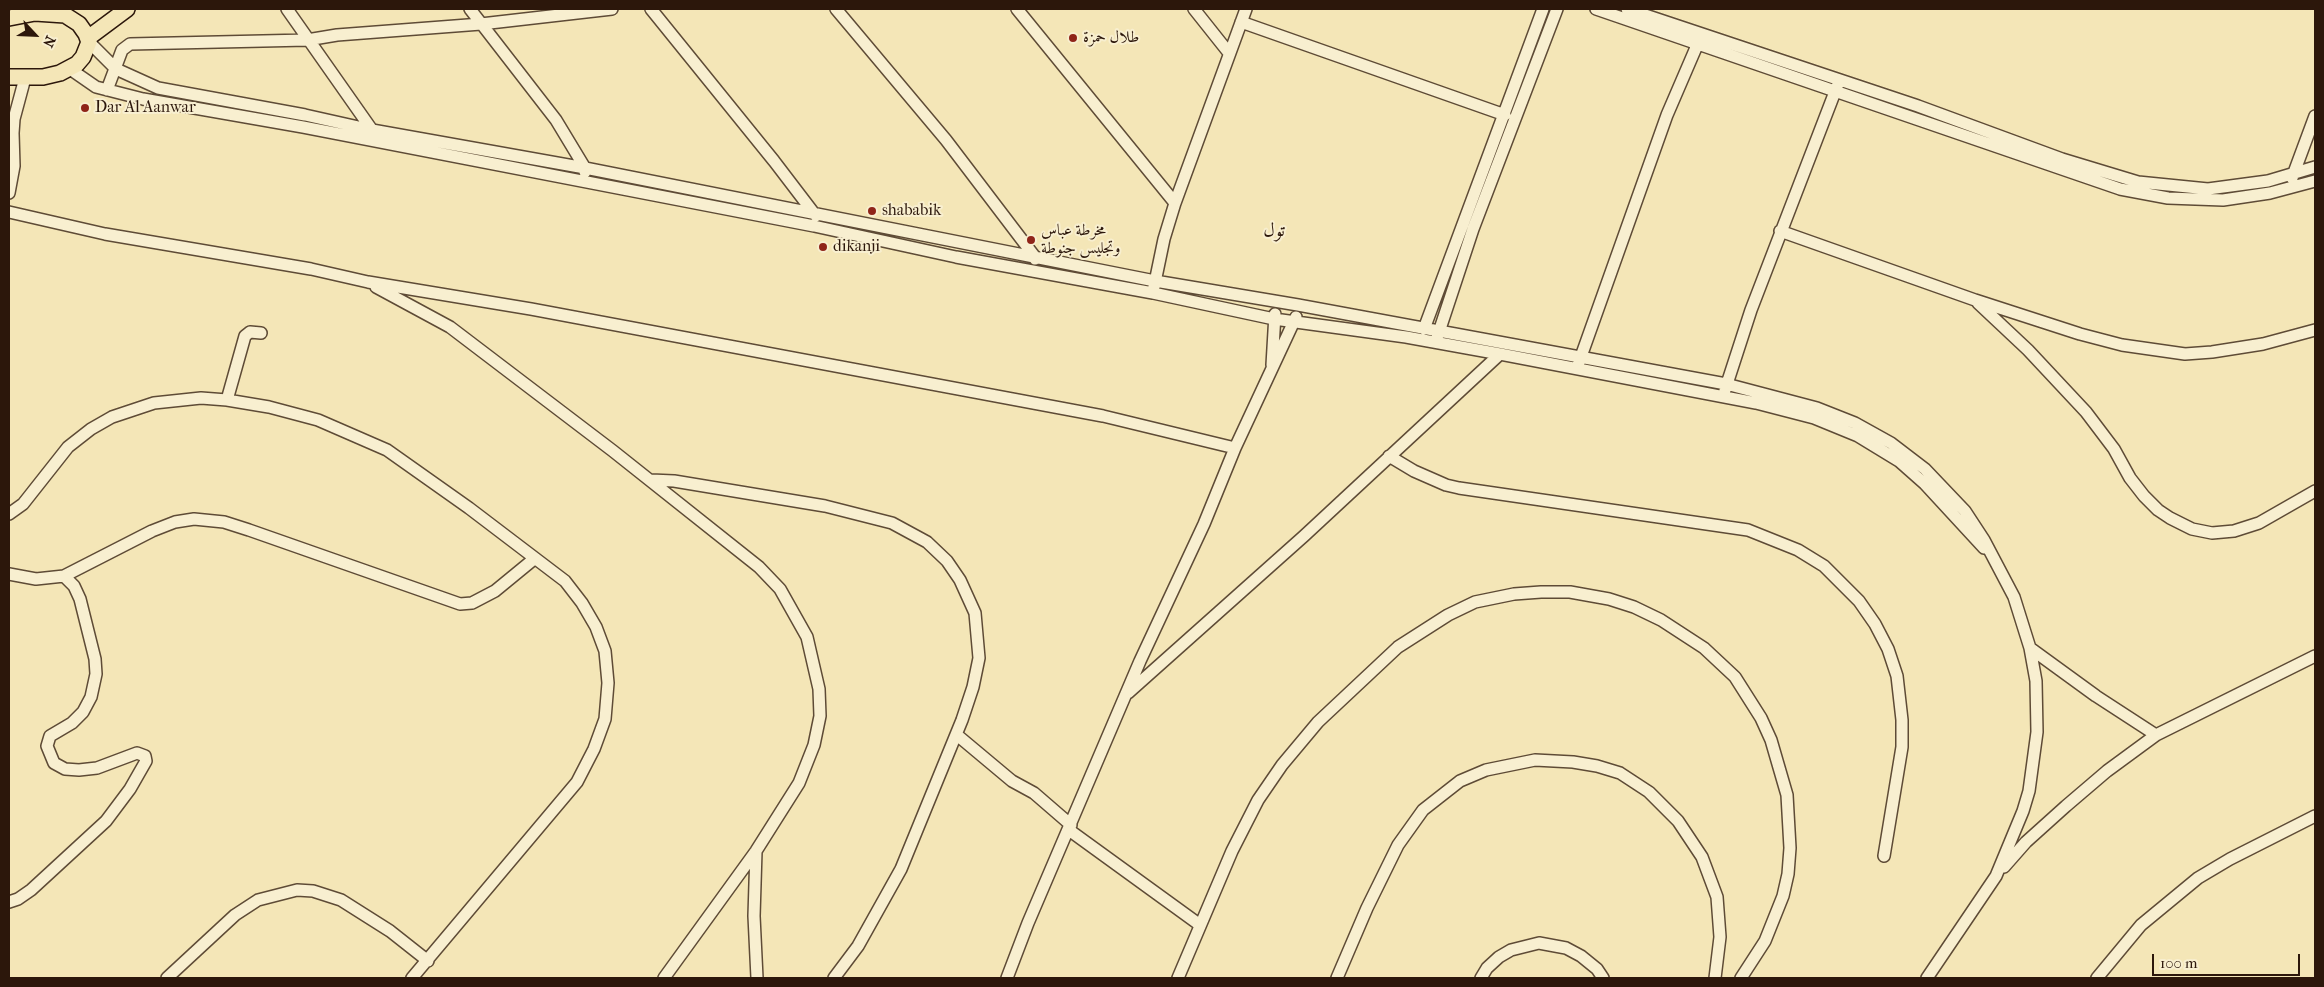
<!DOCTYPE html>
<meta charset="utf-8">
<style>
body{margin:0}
#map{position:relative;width:2324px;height:987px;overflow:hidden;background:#f4e6b7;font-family:"IM FELL French Canon",serif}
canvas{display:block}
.frame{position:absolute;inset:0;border:10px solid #2c170b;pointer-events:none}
.north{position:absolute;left:10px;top:10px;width:50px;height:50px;-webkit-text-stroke:4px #f8efd0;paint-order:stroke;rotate:115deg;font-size:14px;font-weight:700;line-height:20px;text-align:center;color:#2c170b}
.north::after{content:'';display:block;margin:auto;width:18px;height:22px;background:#2c170b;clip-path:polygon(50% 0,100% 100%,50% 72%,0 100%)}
.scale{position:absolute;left:2152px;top:954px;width:148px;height:22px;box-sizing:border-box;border:2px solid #2c170b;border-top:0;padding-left:6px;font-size:15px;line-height:18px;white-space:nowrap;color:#2c170b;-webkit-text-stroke:4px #f8efd0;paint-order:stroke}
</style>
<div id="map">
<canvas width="2324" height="987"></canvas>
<div class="frame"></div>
<div class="north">N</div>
<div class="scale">100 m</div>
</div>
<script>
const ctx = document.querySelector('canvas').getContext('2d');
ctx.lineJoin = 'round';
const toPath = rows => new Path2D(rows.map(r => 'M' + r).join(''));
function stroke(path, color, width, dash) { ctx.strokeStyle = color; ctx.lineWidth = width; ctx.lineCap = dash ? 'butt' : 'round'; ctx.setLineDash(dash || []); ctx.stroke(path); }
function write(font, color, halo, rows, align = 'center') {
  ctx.font = font + ' "IM FELL French Canon",Amiri,serif'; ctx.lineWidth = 4; ctx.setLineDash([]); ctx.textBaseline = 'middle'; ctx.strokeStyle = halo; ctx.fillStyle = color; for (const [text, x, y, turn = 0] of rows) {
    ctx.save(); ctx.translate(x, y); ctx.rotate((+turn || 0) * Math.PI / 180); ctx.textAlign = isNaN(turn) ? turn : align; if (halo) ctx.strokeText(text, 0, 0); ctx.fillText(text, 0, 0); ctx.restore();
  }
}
const minor = toPath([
 [287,9,372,130,372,133],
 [470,9,556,120,585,168,585,172],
 [651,9,774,161,816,216],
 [836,9,946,140,1035,257,1035,259],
 [1017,9,1175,203],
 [1194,9,1229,53],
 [1596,9,2120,189,2168,198,2223,200,2270,193,2315,181],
 [1627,9,1918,106,2062,159,2138,182,2208,189,2268,181,2315,167],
 [1241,22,1505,115],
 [89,42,116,69,158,88,305,115,372,130,585,168,1155,281,1298,305,1726,384,1817,408,1855,423,1891,443,1925,469,1965,511,1984,540,2014,597,2030,648,2036,681,2037,732,2029,791,2023,811,1996,876,1927,978],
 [70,69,96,87,143,99,303,127,814,226,956,257,1153,293,1274,319,1406,337,1500,354,1756,403,1814,418,1858,436,1899,461,1925,484,1984,548],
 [107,90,122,50,130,44,307,40,337,35,481,24,612,9],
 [2292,178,2315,116],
 [9,193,14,166,13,133,14,119,25,78],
 [9,212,105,234,311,269,368,282,531,309,1103,416,1235,448],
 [1780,231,1975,300,2080,334,2122,345,2185,354,2212,352,2263,344,2315,330],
 [376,287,450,327,613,451,759,567,780,589,807,637,819,689,820,716,814,745,799,783,756,851,664,978],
 [1154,287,1164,239,1175,203,1246,9],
 [1978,303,2028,350,2086,412,2114,449,2130,478,2144,496,2158,510,2170,518,2192,529,2212,533,2234,531,2259,523,2315,491],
 [1424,329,1543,9],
 [1437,338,1473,229,1557,9],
 [1272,365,1275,314],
 [1578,365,1667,115,1698,43],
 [1725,390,1751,310,1838,84],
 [227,400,245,336,250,332,261,333],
 [1389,456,1414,471,1446,485,1459,488,1748,530,1798,550,1824,566,1859,601,1875,624,1888,649,1897,676,1902,720,1902,747,1884,856],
 [651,480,674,481,825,506,892,523,927,542,947,561,960,580,975,613,979,658,973,687,962,720,901,869,858,946,834,978],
 [9,514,23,504,68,447,91,429,112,417,154,403,201,398,227,400,269,407,318,420,387,450,469,508,565,581,582,603,596,627,605,651,608,683,605,719,594,749,577,782,412,978],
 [9,574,36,579,64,576,152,531,175,522,194,519,224,522,249,530,460,604,472,603,495,591,534,559],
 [2030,648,2096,696,2156,735],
 [1128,693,1304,536,1500,354],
 [957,735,1012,781,1034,793,1071,825],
 [1069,830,1200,925],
 [756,851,754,916,757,978],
 [2004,867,2026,842,2066,806,2107,771,2156,735,2315,656],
 [9,902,18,899,31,890,106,821,130,789,146,761,145,756,137,753,97,768,79,770,65,769,54,763,47,746,50,736,72,723,83,712,91,697,96,674,95,659,80,599,74,586,64,576],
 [167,978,235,915,258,900,297,890,313,891,341,900,390,931,428,961],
 [1007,978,1028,923,1140,661,1204,524,1235,448,1296,317],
 [1178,978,1232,851,1258,800,1282,765,1318,722,1398,647,1448,615,1475,602,1514,594,1541,592,1570,592,1609,599,1634,607,1661,620,1704,648,1735,677,1761,718,1771,740,1787,795,1790,848,1788,874,1783,896,1765,941,1741,978],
 [1337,978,1367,908,1398,845,1423,810,1460,781,1486,770,1535,760,1573,762,1597,766,1620,773,1649,792,1678,821,1702,857,1717,897,1720,937,1715,978],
 [1481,978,1487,968,1499,957,1511,950,1539,943,1566,948,1581,956,1597,969,1603,978],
 [2097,978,2141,925,2198,878,2230,859,2315,816]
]);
const major = toPath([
 [9,18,35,13,65,15,79,24,86,34,89,42,83,57,77,64,60,73,43,77,9,77],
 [88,38,127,9]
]);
const markers = [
 [1073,38,5,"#8f2418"],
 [85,108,5,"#8f2418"],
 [872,211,5,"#8f2418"],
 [1031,240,5,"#8f2418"],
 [823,247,5,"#8f2418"]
];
const poiNames = [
 ["طلال حمزة",1083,38],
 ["Dar Al Aanwar",95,108],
 ["shababik",882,211],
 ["مخرطة عباس",1041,231],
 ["وتجليس جنوطة",1041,249],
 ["dikanji",833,247]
];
const quarterNames = [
 ["تول",1274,231]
];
stroke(minor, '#5e4b36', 14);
stroke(major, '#2c170b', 18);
stroke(minor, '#f8efd0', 11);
stroke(major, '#f4e6b7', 15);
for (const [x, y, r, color] of markers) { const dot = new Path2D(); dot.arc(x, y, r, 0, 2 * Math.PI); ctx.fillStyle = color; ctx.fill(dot); stroke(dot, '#f8efd0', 2); }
write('16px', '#2c170b', '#f8efd0', poiNames, 'left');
write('19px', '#2c170b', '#f8efd0', quarterNames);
</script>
